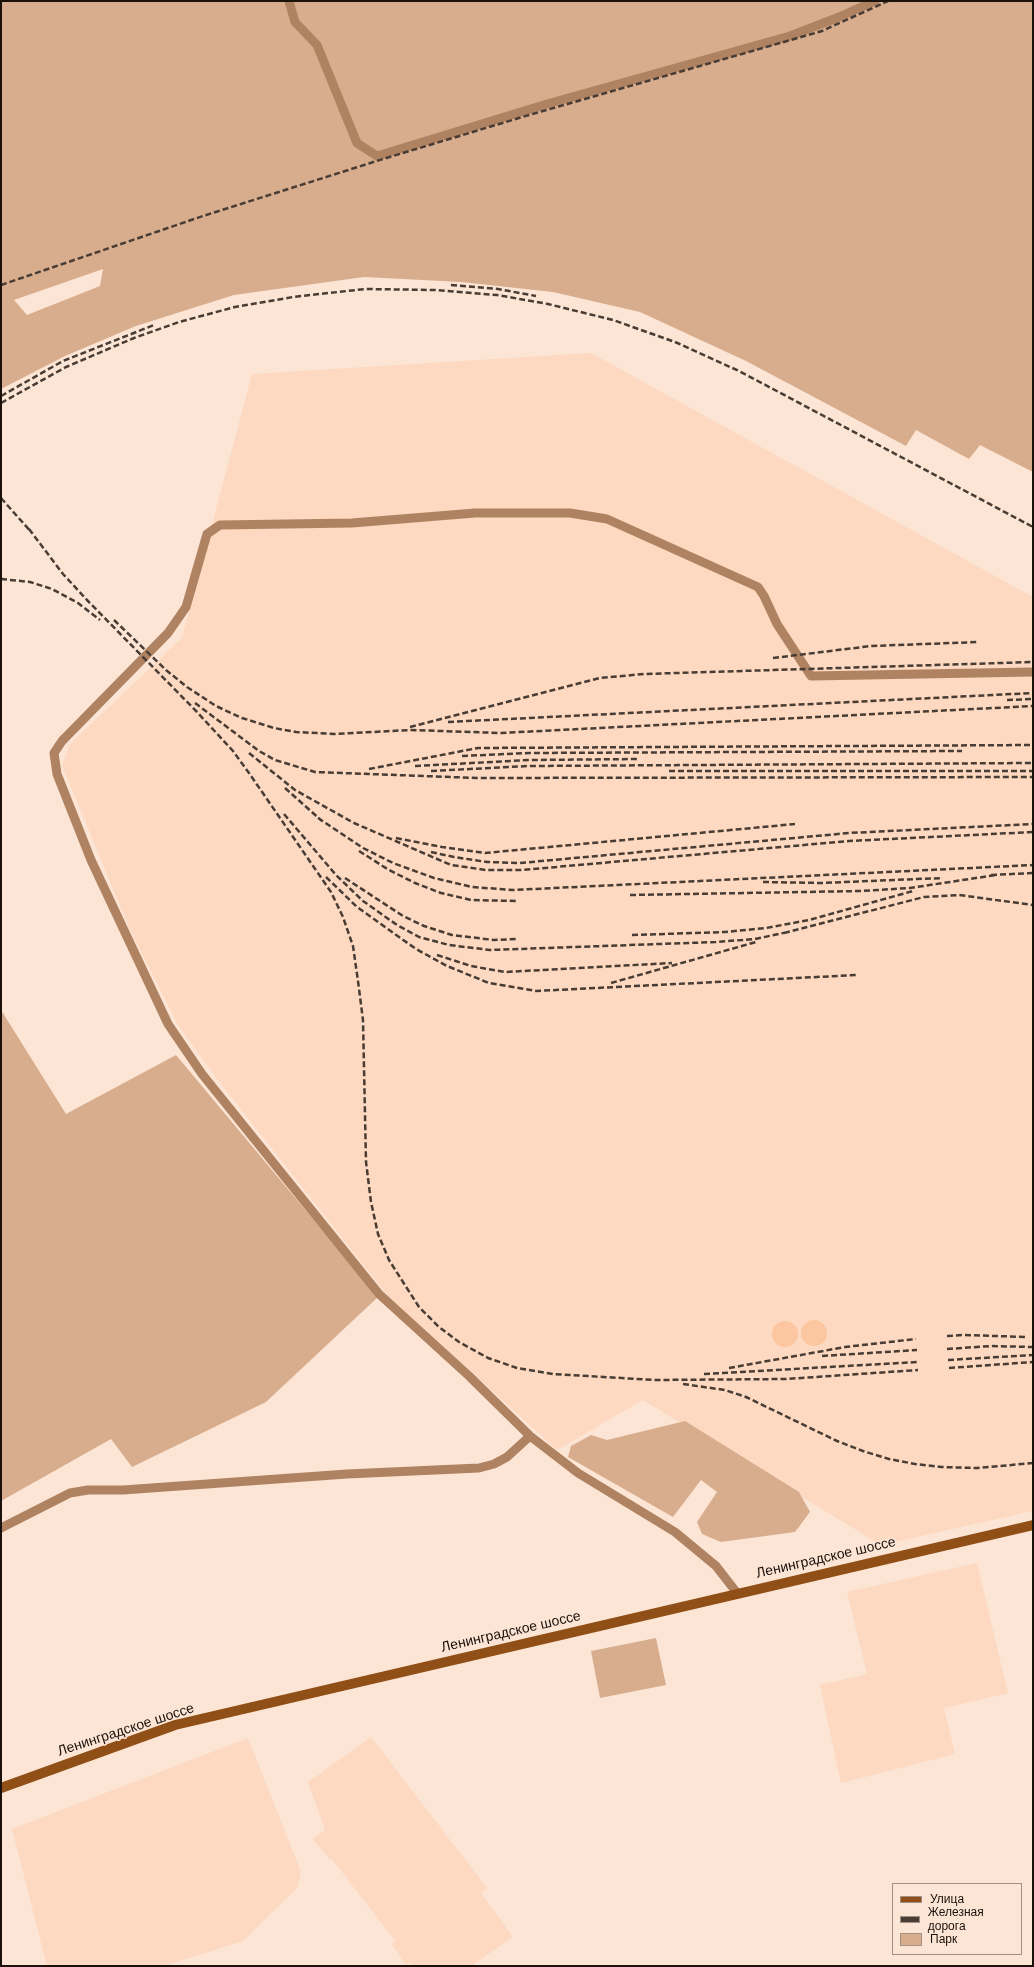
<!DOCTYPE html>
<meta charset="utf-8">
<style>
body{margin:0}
#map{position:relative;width:1034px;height:1967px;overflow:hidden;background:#fce5d5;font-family:Arial,sans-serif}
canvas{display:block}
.frame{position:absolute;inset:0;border:2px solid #1b110b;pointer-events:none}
.legend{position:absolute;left:892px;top:1883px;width:130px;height:72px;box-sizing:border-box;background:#fce5d5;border:1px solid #a29084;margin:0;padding:5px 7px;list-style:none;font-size:12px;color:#1b110b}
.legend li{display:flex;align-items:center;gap:8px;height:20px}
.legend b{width:20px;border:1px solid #a29084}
</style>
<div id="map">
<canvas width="1034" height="1967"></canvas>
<div class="frame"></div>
<ul class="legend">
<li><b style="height:5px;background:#8f4f16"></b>Улица</li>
<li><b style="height:5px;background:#493c34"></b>Железная дорога</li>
<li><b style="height:11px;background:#d8ad8e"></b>Парк</li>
</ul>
</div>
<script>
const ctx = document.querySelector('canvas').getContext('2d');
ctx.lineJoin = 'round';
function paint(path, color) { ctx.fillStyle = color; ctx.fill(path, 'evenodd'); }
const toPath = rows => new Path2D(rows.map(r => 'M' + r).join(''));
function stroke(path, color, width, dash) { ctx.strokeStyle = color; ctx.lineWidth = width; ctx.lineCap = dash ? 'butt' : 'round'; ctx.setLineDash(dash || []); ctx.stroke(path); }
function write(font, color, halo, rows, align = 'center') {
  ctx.font = font + ' Arial,sans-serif'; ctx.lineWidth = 3; ctx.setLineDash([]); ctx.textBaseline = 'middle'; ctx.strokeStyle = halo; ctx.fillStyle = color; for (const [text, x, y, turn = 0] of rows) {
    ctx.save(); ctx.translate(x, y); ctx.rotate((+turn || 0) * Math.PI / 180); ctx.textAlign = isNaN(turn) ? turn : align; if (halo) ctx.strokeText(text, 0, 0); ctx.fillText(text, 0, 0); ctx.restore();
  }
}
const built = toPath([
 [591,353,1033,597,1033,1511,881,1545,643,1400,557,1450,387,1295,214,1075,178,1025,130,930,62,765,70,744,182,638,252,374],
 [977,1563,1008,1693,944,1708,955,1754,841,1783,820,1685,867,1674,847,1592],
 [371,1737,487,1888,481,1893,513,1937,471,1966,413,1966,411,1963,406,1965,392,1944,395,1941,332,1859,330,1860,313,1839,325,1830,308,1782],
 [248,1738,301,1872,298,1887,243,1941,164,1966,47,1966,12,1829]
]);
const green = toPath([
 [1,1,1033,1,1033,472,980,445,969,459,916,430,906,446,746,361,640,312,553,292,461,282,364,277,234,295,136,326,65,356,1,389],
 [103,269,100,286,27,315,14,300],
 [1,1010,66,1114,176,1055,378,1297,266,1402,132,1467,111,1439,1,1501],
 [685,1421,799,1492,810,1512,795,1532,721,1542,702,1534,697,1522,717,1492,701,1480,673,1517,568,1457,571,1446,591,1435,607,1440],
 [656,1638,666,1685,600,1698,591,1651]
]);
const water = toPath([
 '801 1333a13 13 0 1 1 26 0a13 13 0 1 1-26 0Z',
 '772 1334a13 13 0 1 1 26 0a13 13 0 1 1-26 0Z'
]);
const street = toPath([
 [289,1,295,22,317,45,357,143,377,156,547,104,790,36,839,17,875,1],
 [1,1528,70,1493,88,1490,123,1490,347,1474,479,1468,494,1464,507,1457,530,1436],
 [737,1593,716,1566,675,1532,578,1473,530,1436,469,1376,379,1294,202,1074,168,1024,91,860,57,774,54,753,62,741,168,633,186,607,207,534,220,525,352,523,475,513,570,513,607,519,758,587,764,596,777,624,811,676,1033,672]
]);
const secondary = toPath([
 [1,1788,175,1725,1033,1525]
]);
const rail = toPath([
 [1,285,203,216,383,159,529,115,822,31,888,1],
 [451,285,498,289,536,296],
 [1,396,63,361,154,325],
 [1,403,66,367,134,338,179,322,235,307,293,297,365,289,435,290,497,295,548,304,613,320,675,342,739,371,1033,527],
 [1,498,32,533],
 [29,529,63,574,87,600,197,712,233,751,249,773,331,892,343,917,353,946,358,981,363,1020,366,1162,371,1202,378,1234,389,1260,403,1282,419,1307,439,1327,459,1342,488,1358,517,1368,553,1374,655,1380,786,1379,918,1370],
 [1,579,30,582,52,589,78,603,100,620],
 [114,620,166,670,187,687,216,706,242,718,274,728,296,732,335,734,410,730,501,733,1033,706],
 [773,658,871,646,979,642],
 [1007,700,1033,699],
 [195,703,259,751,275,760,315,772,477,778,1033,777],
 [448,722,1033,693],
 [410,727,600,678,644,674,1033,662],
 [249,753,295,790,354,823,451,865,486,870,522,870,849,841,1033,832],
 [462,756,529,753,962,751],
 [415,766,529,760,639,759],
 [369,769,478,748,1033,745],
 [431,771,529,766,1033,763],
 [669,771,1033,771],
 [285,788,322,821],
 [284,814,336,875,363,901,397,925,419,937,449,945,490,950,716,942,755,939,788,932],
 [318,818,363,848,393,863,434,878,472,887,513,890,1033,865],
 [396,838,442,847,485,853,795,824],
 [359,851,389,870,415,883,441,893,471,900,516,901],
 [431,852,454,857,487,862,520,863,849,833,1033,824],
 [991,875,1033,873],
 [326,877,357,907,416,949,447,966,489,983,536,991,857,975],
 [345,878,403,916,424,926,452,935,494,940,518,939],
 [763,882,822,883,943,878],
 [630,895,861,891,910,888,996,875],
 [784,933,924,897,959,895,1033,905],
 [632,935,725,932,766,928,809,920,913,891],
 [437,955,471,966,505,972,672,963],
 [611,983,756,942],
 [947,1336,964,1335,1027,1337],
 [947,1349,991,1346,1033,1347],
 [822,1356,917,1350],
 [948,1360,1033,1355],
 [729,1368,845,1347,916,1339],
 [949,1368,1033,1362],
 [704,1374,918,1362],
 [683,1384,725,1390,746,1397,837,1441,863,1451,889,1459,915,1464,941,1467,978,1468,1033,1463]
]);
const streetNames = [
 ["Ленинградское шоссе",826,1558,-13],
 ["Ленинградское шоссе",511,1632,-13],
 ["Ленинградское шоссе",126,1730,-18]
];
paint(built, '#fcd9c0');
paint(green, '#d8ad8e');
paint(water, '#fbc6a0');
stroke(street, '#af8362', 9);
stroke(secondary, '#8f4f16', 10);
stroke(rail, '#493c34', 2.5, [6, 3]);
write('14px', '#1b110b', '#fce5d5', streetNames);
</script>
